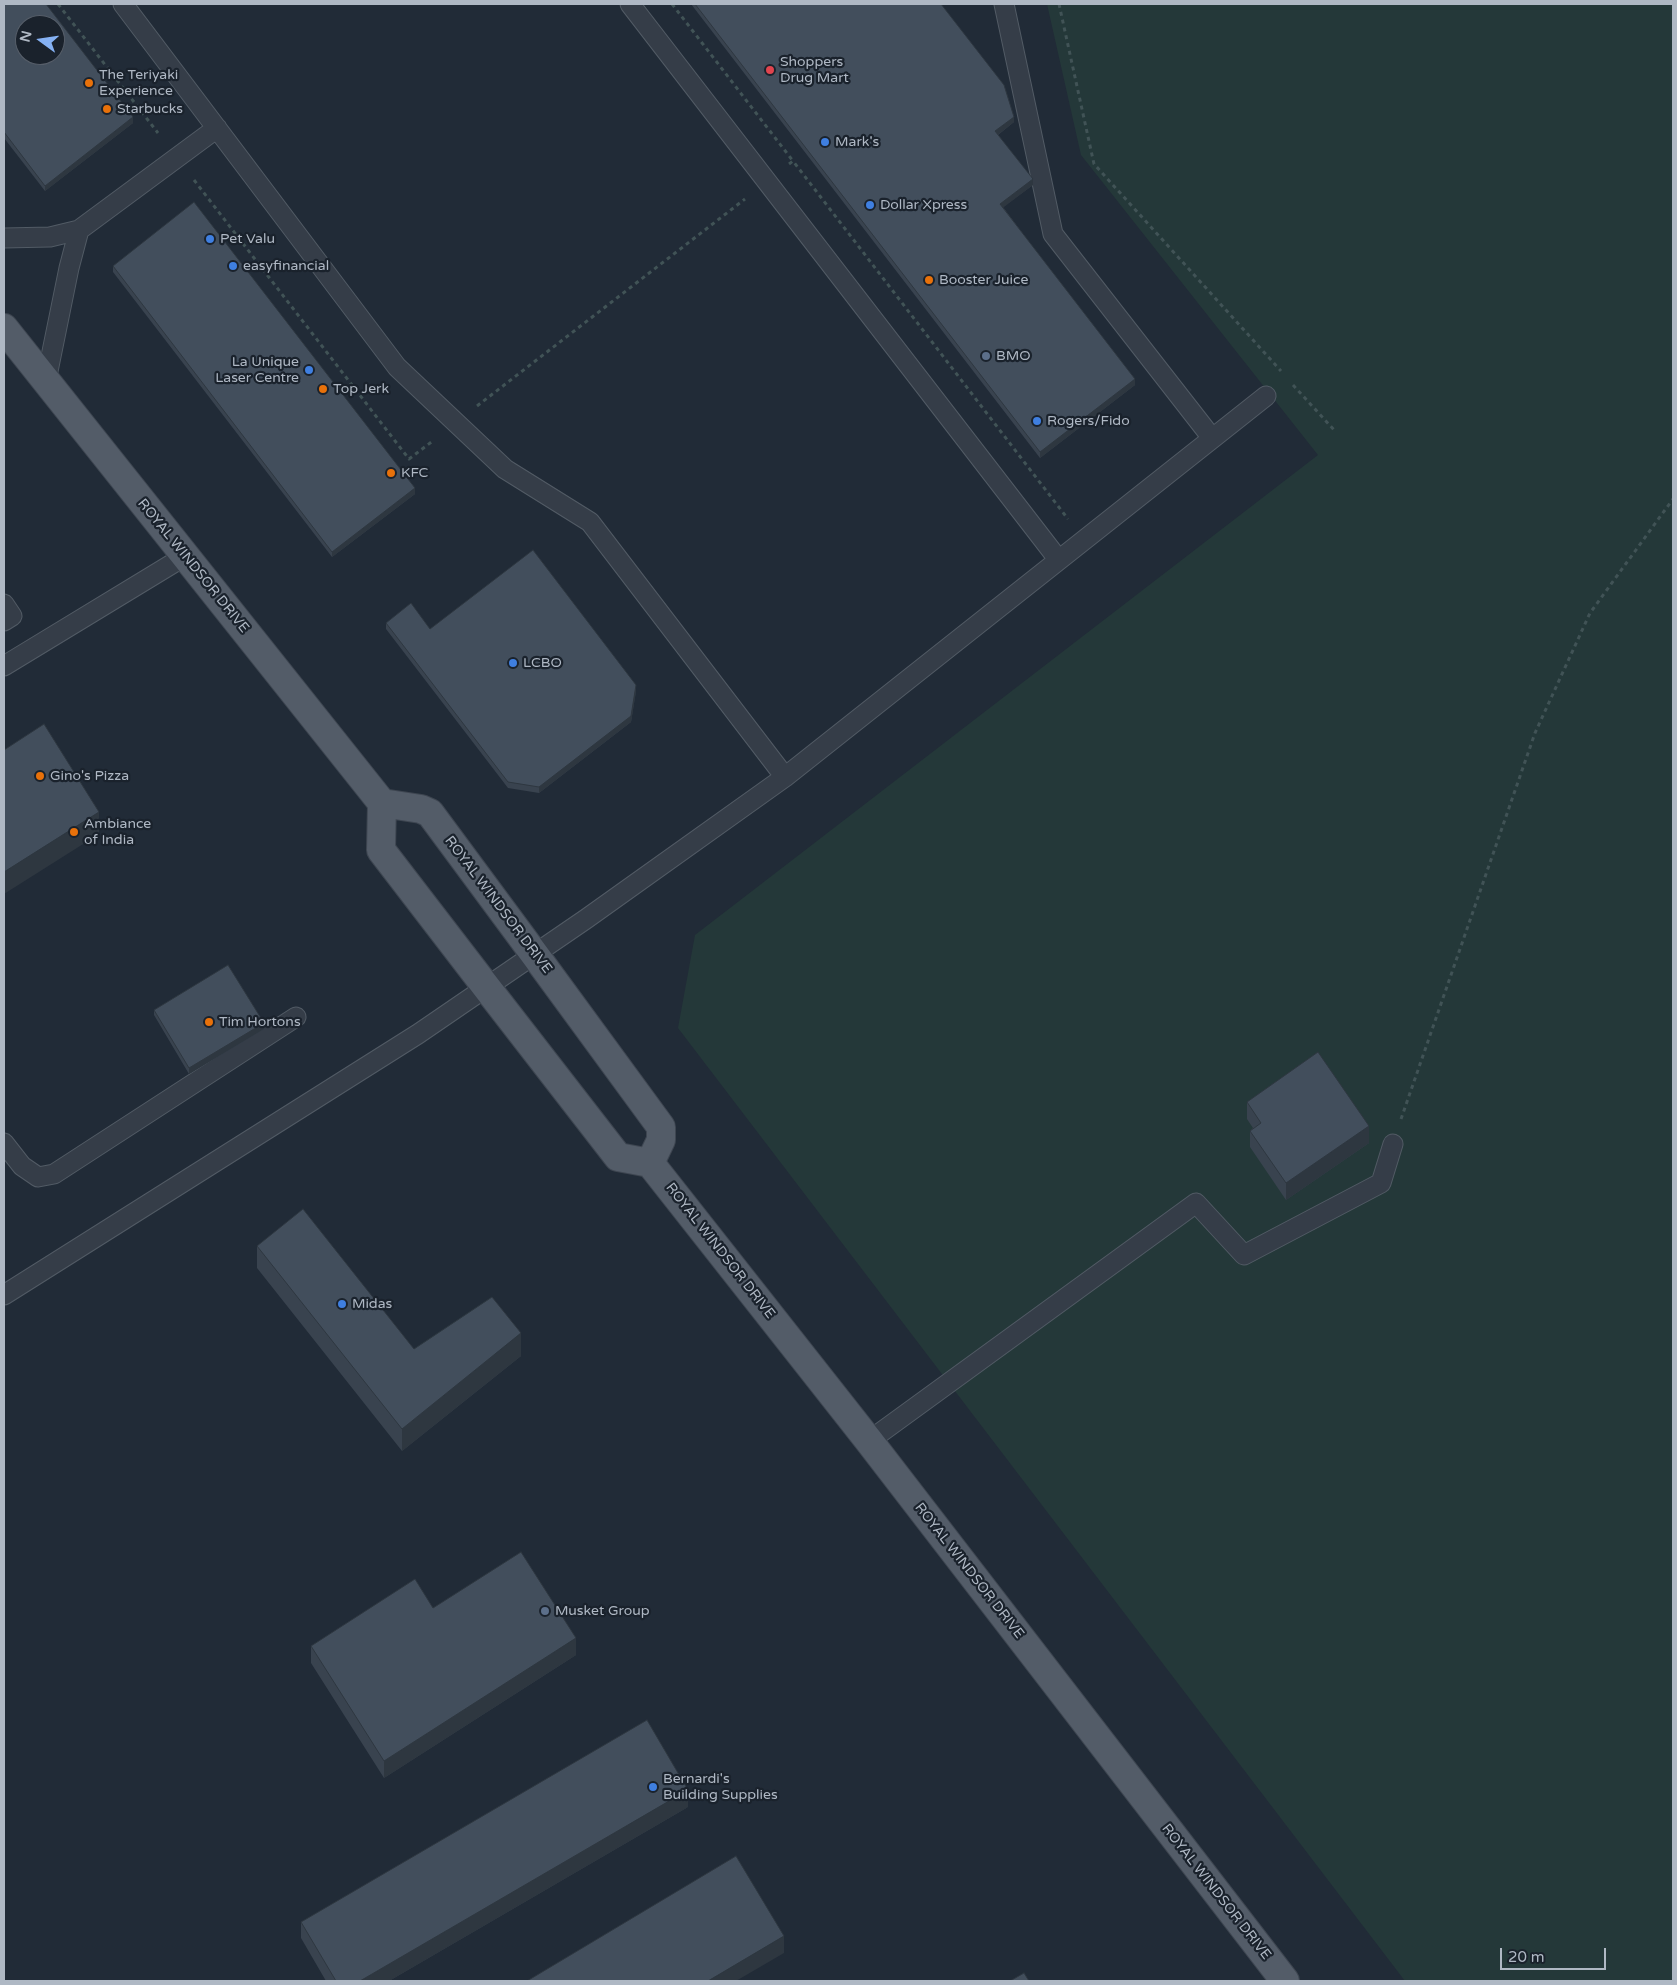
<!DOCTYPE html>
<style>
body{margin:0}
#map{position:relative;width:1677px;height:1985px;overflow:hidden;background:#212b37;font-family:"Varela Round",sans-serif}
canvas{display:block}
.frame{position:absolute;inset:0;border:5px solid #afb8c4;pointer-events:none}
.north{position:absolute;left:15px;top:15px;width:50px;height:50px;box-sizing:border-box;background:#1a222c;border:1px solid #565e69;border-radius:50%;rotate:284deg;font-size:14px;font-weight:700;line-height:20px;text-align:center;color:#afb8c4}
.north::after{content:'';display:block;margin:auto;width:18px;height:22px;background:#85b1f3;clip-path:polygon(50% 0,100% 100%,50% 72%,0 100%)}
.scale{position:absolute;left:1500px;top:1948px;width:106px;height:22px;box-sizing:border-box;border:2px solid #afb8c4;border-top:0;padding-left:6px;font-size:15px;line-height:18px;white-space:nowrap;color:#afb8c4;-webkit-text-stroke:4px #1a222c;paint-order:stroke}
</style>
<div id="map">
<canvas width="1677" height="1985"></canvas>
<div class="frame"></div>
<div class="north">N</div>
<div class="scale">20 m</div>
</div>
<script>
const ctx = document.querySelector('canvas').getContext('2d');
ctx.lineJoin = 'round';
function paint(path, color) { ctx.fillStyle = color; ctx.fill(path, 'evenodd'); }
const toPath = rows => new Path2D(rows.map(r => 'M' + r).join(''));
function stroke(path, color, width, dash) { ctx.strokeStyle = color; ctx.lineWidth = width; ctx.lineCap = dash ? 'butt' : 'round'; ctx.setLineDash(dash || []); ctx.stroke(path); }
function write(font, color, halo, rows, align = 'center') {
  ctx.font = font + ' "Varela Round",sans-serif'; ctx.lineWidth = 4.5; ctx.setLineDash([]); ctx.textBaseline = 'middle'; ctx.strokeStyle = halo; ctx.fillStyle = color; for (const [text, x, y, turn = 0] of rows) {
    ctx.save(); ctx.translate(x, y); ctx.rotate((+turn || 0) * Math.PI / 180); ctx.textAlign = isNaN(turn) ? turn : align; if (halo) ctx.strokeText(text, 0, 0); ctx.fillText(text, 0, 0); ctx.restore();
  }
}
const green = toPath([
 [1047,4,1673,4,1673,1981,1405,1981,678,1028,695,935,1318,455,1081,155]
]);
const path = toPath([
 [58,4,158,133],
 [672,4,793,161],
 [1059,4,1094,164,1281,371],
 [789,164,793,161,1068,519],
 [194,180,409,459,434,440],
 [1293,385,1335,431],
 [477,406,745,199],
 [1401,1119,1535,733,1590,613,1673,499]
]);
const service = toPath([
 [123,4,397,367,505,469,590,522,785,777],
 [630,4,1058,559],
 [1004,4,1053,234,1212,438],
 [4,238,50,237,79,230,217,128],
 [46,381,69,268,79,230],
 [4,604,12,616,4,621],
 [4,666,185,556],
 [4,1143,22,1166,38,1177,54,1174,296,1017],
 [4,1295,418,1034,586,919,785,777,1266,396],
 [869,1441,1196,1203,1244,1255,1381,1183,1393,1144]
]);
const primary = toPath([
 [4,328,382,803,381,850,487,988,618,1157,650,1163,869,1441,1285,1981],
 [382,803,421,809,430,813,535,955,661,1127,661,1140,650,1163]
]);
const wall = toPath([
 [4,4,133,123,45,191,4,138],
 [691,4,941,4,1014,122,998,135,1033,185,1003,207,1135,385,1040,458],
 [113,266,415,494,332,557,113,272],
 [386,623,430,629,636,691,631,722,539,793,508,788,386,629],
 [154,1010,264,1029,189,1074,154,1015],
 [1247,1102,1369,1143,1286,1200,1250,1147,1250,1131,1253,1128,1247,1119],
 [257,1246,414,1349,521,1356,402,1451,257,1268],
 [433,1608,576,1655,384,1778,311,1663,311,1646],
 [688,1807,389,1981,326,1981,301,1938,301,1922]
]);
const shadedWall = toPath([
 [133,117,133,123,45,191,45,186],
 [1014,117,1014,122,995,137,995,131],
 [1033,179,1033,185,1000,210,1000,204],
 [1135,379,1135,385,1040,458,1040,452],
 [415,488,415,494,332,557,332,552],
 [636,685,636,691,631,722,539,793,539,787],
 [99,812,99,834,4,894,4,872],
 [264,1023,264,1029,189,1074,189,1068],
 [1369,1126,1369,1143,1286,1200,1286,1183],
 [521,1333,521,1356,402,1451,402,1429],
 [576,1638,576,1655,384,1778,384,1761],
 [688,1790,688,1807,389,1981,360,1981],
 [784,1936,784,1953,736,1981,708,1981]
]);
const building = toPath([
 [4,4,46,4,133,117,45,186,4,132,4,4],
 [25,25,55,25,55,55,25,55,25,25],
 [695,4,941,4,1004,85,1014,117,995,131,1033,179,1000,204,1135,379,1040,452,695,4],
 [194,202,415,488,332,552,113,266,194,202],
 [533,550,636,685,631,716,539,787,508,782,386,623,411,603,430,629,533,550],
 [44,724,99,812,4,872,4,750,44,724],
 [228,965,264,1023,189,1068,154,1010,228,965],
 [1318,1052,1369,1126,1286,1183,1250,1131,1261,1123,1247,1102,1318,1052],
 [303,1209,414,1349,492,1297,521,1333,402,1429,257,1246,303,1209],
 [521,1552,576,1638,384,1761,311,1646,415,1579,433,1608,521,1552],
 [647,1720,688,1790,360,1981,336,1981,301,1922,647,1720],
 [736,1856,784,1936,708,1981,527,1981,736,1856],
 [1024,1973,1029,1981,1010,1981,1024,1973]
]);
const markers = [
 [770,70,5,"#e0444e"],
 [89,83,5,"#e8710a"],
 [107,109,5,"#e8710a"],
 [825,142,5,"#3f7fe0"],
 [870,205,5,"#3f7fe0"],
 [210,239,5,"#3f7fe0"],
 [233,266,5,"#3f7fe0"],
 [929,280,5,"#e8710a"],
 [986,356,5,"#5c6f8a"],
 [309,370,5,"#3f7fe0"],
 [323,389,5,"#e8710a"],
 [1037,421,5,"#3f7fe0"],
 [391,473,5,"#e8710a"],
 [513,663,5,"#3f7fe0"],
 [40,776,5,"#e8710a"],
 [74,832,5,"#e8710a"],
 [209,1022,5,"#e8710a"],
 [342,1304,5,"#3f7fe0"],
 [545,1611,5,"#5c6f8a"],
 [653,1787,5,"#3f7fe0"]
];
const poiNames = [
 ["Shoppers",780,62],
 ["Drug Mart",780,78],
 ["The Teriyaki",99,75],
 ["Experience",99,91],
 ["Starbucks",117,109],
 ["Mark's",835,142],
 ["Dollar Xpress",880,205],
 ["Pet Valu",220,239],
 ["easyfinancial",243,266],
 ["Booster Juice",939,280],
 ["BMO",996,356],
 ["La Unique",299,362,"right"],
 ["Laser Centre",299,378,"right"],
 ["Top Jerk",333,389],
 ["Rogers/Fido",1047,421],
 ["KFC",401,473],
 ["LCBO",523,663],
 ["Gino's Pizza",50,776],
 ["Ambiance",84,824],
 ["of India",84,840],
 ["Tim Hortons",219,1022],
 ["Midas",352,1304],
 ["Musket Group",555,1611],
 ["Bernardi's",663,1779],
 ["Building Supplies",663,1795]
];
const streetNames = [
 ["ROYAL WINDSOR DRIVE",193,566,51],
 ["ROYAL WINDSOR DRIVE",498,905,53],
 ["ROYAL WINDSOR DRIVE",720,1251,52],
 ["ROYAL WINDSOR DRIVE",969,1571,52],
 ["ROYAL WINDSOR DRIVE",1216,1892,52]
];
paint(green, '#243839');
stroke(service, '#525b65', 21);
stroke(primary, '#3e4651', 30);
stroke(path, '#415356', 3, [4, 4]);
stroke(service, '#353d48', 19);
stroke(primary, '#535c68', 28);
paint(wall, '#39434f');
paint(shadedWall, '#2e3740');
paint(building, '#424e5c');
stroke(building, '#2e3740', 1);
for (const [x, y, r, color] of markers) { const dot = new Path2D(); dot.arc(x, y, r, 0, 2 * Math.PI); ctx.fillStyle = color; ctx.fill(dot); stroke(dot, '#1a222c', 2); }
write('14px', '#afb8c4', '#1a222c', poiNames, 'left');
write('14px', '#afb8c4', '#1a222c', streetNames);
</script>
